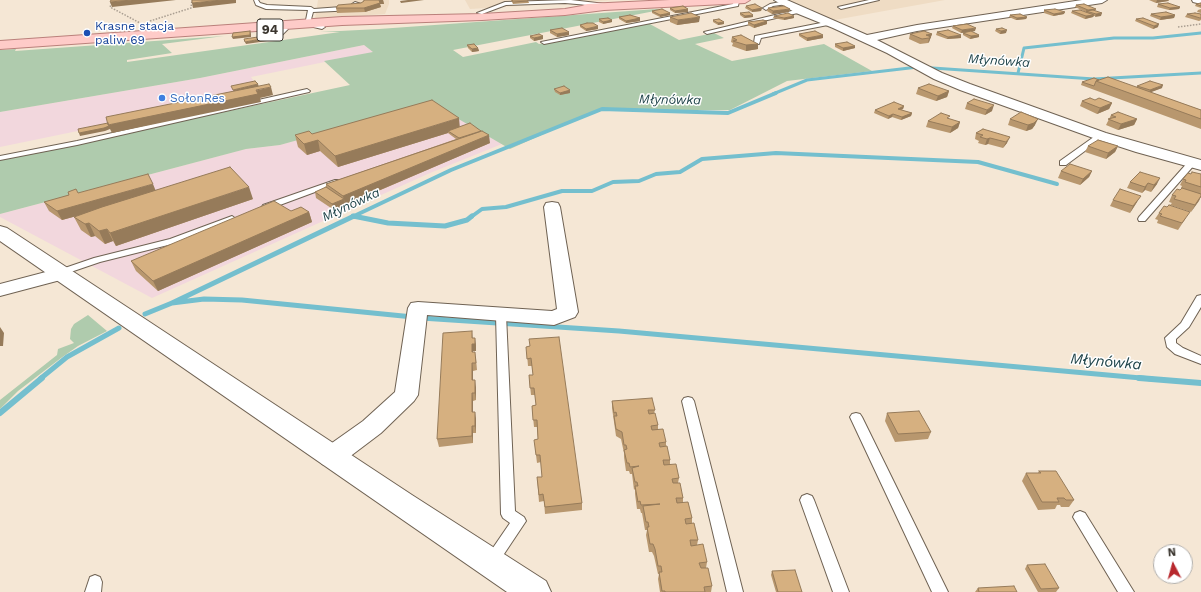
<!DOCTYPE html>
<meta charset="utf-8">
<style>
body{margin:0}
#map{position:relative;width:1201px;height:592px;overflow:hidden;background:#f5e7d5;font-family:"Work Sans",sans-serif}
canvas{display:block}
.north{position:absolute;left:1153px;top:544px;width:40px;height:40px;box-sizing:border-box;background:#fff;border:1px solid #b1afac;border-radius:50%;rotate:354deg;font-size:11px;font-weight:700;line-height:16px;text-align:center;color:#3b362f}
.north::after{content:'';display:block;margin:auto;width:14px;height:18px;background:#b8282d;clip-path:polygon(50% 0,100% 100%,50% 72%,0 100%)}
</style>
<div id="map">
<canvas width="1201" height="592"></canvas>
<div class="north">N</div>
</div>
<script>
const ctx = document.querySelector('canvas').getContext('2d');
ctx.lineJoin = 'round';
function paint(path, color) { ctx.fillStyle = color; ctx.fill(path, 'evenodd'); }
const toPath = rows => new Path2D(rows.map(r => 'M' + r).join(''));
function stroke(path, color, width, dash) { ctx.strokeStyle = color; ctx.lineWidth = width; ctx.lineCap = dash ? 'butt' : 'round'; ctx.setLineDash(dash || []); ctx.stroke(path); }
function write(font, color, halo, rows, align = 'center') {
  ctx.font = font + ' "Work Sans",sans-serif'; ctx.lineWidth = 3; ctx.setLineDash([]); ctx.textBaseline = 'middle'; ctx.strokeStyle = halo; ctx.fillStyle = color; for (const [text, x, y, turn = 0] of rows) {
    ctx.save(); ctx.translate(x, y); ctx.rotate((+turn || 0) * Math.PI / 180); ctx.textAlign = isNaN(turn) ? turn : align; if (halo) ctx.strokeText(text, 0, 0); ctx.fillText(text, 0, 0); ctx.restore();
  }
}
const built = toPath([
 [318,0,389,0,389,4,385,14,315,19],
 [465,0,615,0,470,9],
 [783,0,945,0,829,21]
]);
const industrial = toPath([
 [364,45,374,52,251,77,262,93,0,147,0,112,200,78],
 [431,103,502,144,430,173,152,298,0,217,0,214,246,149,280,145]
]);
const green = toPath([
 [657,9,660,10,453,50,463,57,536,42,539,44,648,23,679,40,714,33,724,38,695,44,732,61,824,44,872,71,787,81,730,110,602,110,593,112,510,149,431,103,280,145,246,149,0,214,0,160,350,85,324,61,373,52,364,45,200,78,0,112,0,50,16,49,15,51,224,36,162,44,172,53,127,60,127,62,340,32,320,32,379,29],
 [88,315,107,331,78,346,61,358,18,391,0,409,0,400,57,355,58,349,74,343,70,339,71,329,74,324]
]);
const streamFar3 = toPath([
 [1018,73,1024,48,1114,38,1153,38,1201,33],
 [773,94,807,80,918,67,1094,79,1201,73]
]);
const streamFar2 = toPath([
 [353,216,358,217],
 [352,217,451,170,602,109,728,113,776,93],
 [471,217,482,209,506,207,562,191,592,191,613,182,639,181,656,174,680,172,702,159,776,153,978,162,1057,184]
]);
const streamFar1 = toPath([
 [353,216,388,223,445,226,467,220,472,216],
 [172,303,354,216],
 [145,314,172,303,204,299,242,300,413,317],
 [421,318,619,331,1152,379],
 [40,379,67,357,119,328]
]);
const stream = toPath([
 [1139,378,1201,383],
 [0,413,42,378]
]);
const path = toPath([
 [113,0,110,7,140,23],
 [150,21,191,8,192,0],
 [1178,27,1201,24]
]);
const lane = toPath([
 [254,0,258,0,260,3,267,5,311,7,314,9,355,6,356,6,352,4,355,2,364,5,356,10,313,12,310,23,324,26,325,27,322,29,305,25,308,10,266,9,256,5,254,0],
 [571,0,614,5,611,7,565,3,506,5,482,14,477,13,505,2,571,0],
 [734,0,739,1,738,6,544,44,541,42,733,4,734,0],
 [869,0,879,0,841,9,838,7,869,0],
 [785,1,787,4,773,6,766,10,763,8,770,4,785,1],
 [800,9,802,12,707,34,704,32,800,9],
 [831,21,834,23,833,24,761,38,759,44,754,43,755,36,831,21],
 [283,28,288,29,282,35,260,40,257,38,278,33,283,28],
 [307,89,310,91,309,92,77,145,0,160,0,156,77,141,307,89],
 [1098,134,1105,136,1066,165,1060,165,1060,161,1098,134],
 [1189,161,1195,161,1196,163,1145,221,1139,221,1138,219,1139,217,1189,161],
 [335,180,341,180,342,182,269,209,266,210,262,207,263,205,335,180],
 [232,216,236,219,235,221,176,243,100,262,59,276,54,273,56,271,94,258,170,239,232,216],
 [1201,295,1201,307,1189,327,1176,339,1176,343,1183,348,1201,356,1201,364,1175,354,1167,347,1165,338,1181,323,1197,296,1201,295],
 [501,312,506,315,515,511,524,517,526,521,496,566,491,567,486,566,484,561,510,523,503,518,501,514,496,315,501,312],
 [688,397,692,398,694,401,743,592,727,592,682,401,684,398,688,397],
 [856,413,860,414,862,417,948,592,932,592,850,417,852,414,856,413],
 [807,494,812,496,814,500,849,592,833,592,800,500,802,496,807,494],
 [1080,511,1085,513,1134,592,1118,592,1073,517,1075,513,1080,511],
 [95,575,100,577,102,582,101,592,85,592,90,577,95,575]
]);
const street = toPath([
 [774,0,787,0,867,35,917,25,1082,0,1107,0,1102,3,917,31,877,40,942,73,970,84,1106,133,1201,160,1201,170,1136,152,1096,139,960,90,934,79,887,53,833,28,796,13,774,0],
 [1192,0,1201,0,1201,4,1193,2,1192,0],
 [552,202,558,203,560,207,578,312,575,317,554,325,427,315,418,395,414,401,381,433,340,464,331,467,322,464,318,457,322,450,363,421,395,392,408,308,411,303,418,302,552,311,557,309,544,207,546,203,552,202],
 [61,268,68,270,71,274,68,278,0,296,0,284,61,268]
]);
const secondary = toPath([
 [0,226,7,228,412,495,546,581,551,592,507,592,0,241,0,226]
]);
const primary = toPath([
 [670,0,750,0,745,3,604,10,565,15,482,20,342,25,0,49,0,41,342,17,482,14,565,9,582,6,587,4,670,0]
]);
const wall = toPath([
 [364,0,383,0,384,4,380,4,381,7,365,12,337,13,336,8,361,3,364,1],
 [511,0,528,0,529,3,513,4],
 [1149,0,1169,0,1168,1,1156,3],
 [1201,3,1201,8,1195,6,1196,4],
 [1158,4,1180,7,1179,9,1169,10,1157,7],
 [1076,5,1096,9,1095,11,1101,16,1094,16,1093,17,1085,19,1071,13,1072,11,1086,12,1075,7],
 [746,6,762,8,761,11,752,12,745,8],
 [670,8,688,9,688,12,675,13,670,10],
 [768,8,789,12,772,14,767,11],
 [1201,9,1201,13,1197,12,1198,10],
 [1044,10,1064,14,1053,16,1044,13],
 [652,11,670,15,660,17,652,13],
 [740,13,753,17,744,18,740,15],
 [1151,14,1175,15,1174,18,1160,20,1150,16],
 [1187,14,1201,14,1201,20,1199,21,1185,17],
 [1010,15,1027,17,1026,19,1016,20,1009,17],
 [774,16,794,18,784,20,773,18],
 [619,17,640,18,640,21,626,23,619,19],
 [670,17,699,22,677,25,670,22],
 [599,19,612,20,612,22,603,24,599,22],
 [1136,19,1158,27,1153,29,1135,21],
 [713,20,724,24,718,25,713,22],
 [748,22,767,24,754,28,748,25],
 [580,25,598,29,586,31,580,27],
 [953,26,975,31,961,33,952,28],
 [996,29,1006,33,1000,34,995,31],
 [550,30,569,35,557,37,550,33],
 [937,32,961,38,947,39,936,35],
 [963,33,979,37,970,39,963,35],
 [799,34,823,38,807,41,799,36],
 [910,34,932,34,929,42,928,43,920,44,909,39],
 [530,36,543,36,543,39,534,41,530,38],
 [732,37,758,44,758,49,746,51,732,46,733,43,731,42],
 [835,44,855,46,855,48,843,51,835,47],
 [467,45,478,48,479,51,472,52,468,48],
 [1099,80,1136,88,1137,86,1162,88,1150,92,1201,110,1201,129,1081,85,1082,82],
 [918,88,949,91,947,97,936,101,916,94],
 [554,89,570,90,570,93,560,95,555,92],
 [1095,100,1112,103,1109,109,1097,114,1080,106,1082,101],
 [967,103,992,111,985,115,965,109],
 [904,106,903,109,901,110,912,113,911,116,901,120,892,117,888,119,874,113,875,110],
 [1111,115,1137,119,1134,125,1118,130,1106,125],
 [949,119,960,122,958,128,950,133,926,127,928,121],
 [1010,119,1035,125,1032,129,1026,131,1008,125],
 [460,127,490,143,334,210,316,198,315,192,326,187,326,184,456,139,448,133,338,167,320,151,307,155,298,147,295,135],
 [983,129,1007,143,1003,148,988,144,985,145,978,143,979,141,975,139,976,133],
 [1088,146,1118,146,1115,152,1106,159,1085,152],
 [1061,171,1092,171,1089,177,1080,185,1058,178],
 [1140,172,1157,184,1151,192,1145,190,1142,193,1127,188,1130,182],
 [1191,174,1201,174,1201,197,1191,212,1170,205,1172,203,1169,202,1172,195,1180,190,1182,188,1181,188,1182,186,1180,185,1183,179],
 [156,190,253,199,116,246,113,241,105,244,95,236,91,237,81,230,74,217,80,215,62,220,49,211,44,202,78,193],
 [1113,200,1137,202,1130,213,1110,206],
 [291,211,309,212,312,222,158,291,136,271,131,261],
 [1159,213,1186,218,1178,230,1157,223,1158,220,1155,219],
 [473,338,476,345,476,351,473,351,473,352,476,359,477,370,473,371,473,380,476,388,476,400,473,401,473,412,476,419,476,433,473,433,473,443,439,447,437,439],
 [530,346,582,503,582,510,545,514,544,501,539,502,537,477,542,477,541,462,537,463,535,447,538,439,537,427,534,427,532,406,536,405,535,395,531,395,529,375,533,375,532,366,528,366,527,354],
 [612,401,655,410,654,413,658,425,658,430,666,442,666,446,670,460,670,464,679,478,678,483,683,498,683,503,692,518,692,523,698,540,697,545,707,562,706,568,712,586,711,592,660,592,658,579,659,574,658,574,654,556,652,552,649,552,646,535,647,530,645,530,642,513,641,513,640,509,637,509,635,494,635,489,634,490,632,474,630,474,629,471,626,471,624,457,624,453,621,439,616,436,612,408],
 [887,413,931,432,928,439,895,442,885,421],
 [1039,471,1074,500,1069,507,1061,507,1060,505,1057,505,1055,509,1038,510,1022,481,1026,473,1038,473],
 [1027,565,1059,588,1056,592,1038,592,1025,569],
 [772,571,802,592,776,592,771,575],
 [978,588,1017,592,975,592]
]);
const shadedWall = toPath([
 [132,0,176,0,112,7,110,2],
 [222,0,236,0,236,3,193,8,192,3],
 [379,0,383,0,384,4,380,4,381,7,365,12,364,8],
 [408,0,424,0,401,3,400,1],
 [1157,0,1169,0,1168,1,1156,3],
 [1180,7,1179,9,1169,10,1170,8],
 [762,8,761,11,752,12,752,10],
 [688,9,688,12,675,13,675,11],
 [790,9,789,12,772,14,773,11],
 [1065,12,1064,14,1053,16,1054,14],
 [670,13,670,15,660,17,660,15],
 [1102,13,1101,16,1095,17,1096,14],
 [753,15,753,17,744,18,745,16],
 [1094,15,1093,17,1085,19,1086,16],
 [1175,15,1174,18,1160,20,1161,17],
 [794,16,794,18,784,20,784,18],
 [700,17,699,22,677,25,678,20],
 [1027,17,1026,19,1016,20,1017,18],
 [640,18,640,21,626,23,626,21],
 [612,20,612,22,603,24,603,22],
 [767,21,767,24,754,28,754,25],
 [724,22,724,24,718,25,718,23],
 [1159,24,1158,27,1153,29,1154,26],
 [598,26,598,29,586,31,586,29],
 [976,28,975,31,961,33,962,30],
 [1007,30,1006,33,1000,34,1001,31],
 [250,31,251,34,251,37,233,39,232,37],
 [569,32,569,35,557,37,557,34],
 [932,34,929,42,928,43,929,38,926,35],
 [823,35,823,38,807,41,807,38],
 [961,35,961,38,947,39,948,37],
 [979,35,979,37,970,39,971,36],
 [543,36,543,39,534,41,534,38],
 [266,38,267,41,246,44,245,42],
 [758,44,758,49,746,51,746,45],
 [855,46,855,48,843,51,843,48],
 [478,48,479,51,472,52,472,49],
 [258,84,259,87,234,92,233,90],
 [1163,85,1162,88,1149,93,1150,90],
 [271,87,273,95,260,98,261,102,112,133,110,129,105,131,80,136,79,133,108,125],
 [570,90,570,93,560,95,560,93],
 [949,91,947,97,936,101,938,96],
 [1112,103,1109,109,1097,114,1100,108],
 [994,105,992,111,985,115,987,110],
 [904,106,903,109,897,111,898,109],
 [912,113,911,116,901,120,902,117],
 [893,114,892,117,888,119,889,116],
 [459,118,460,129,448,131,448,133,338,167,335,156],
 [1038,119,1035,125,1032,129,1026,131,1028,125],
 [1137,119,1134,125,1118,130,1121,124],
 [960,122,958,128,950,133,952,127],
 [489,135,490,143,345,205,343,196],
 [1010,137,1007,143,1003,148,1006,142],
 [990,138,988,144,985,145,987,139],
 [318,140,320,151,307,155,304,144],
 [1118,146,1115,152,1106,159,1108,153],
 [1092,171,1089,177,1080,185,1083,179],
 [1160,178,1157,184,1151,192,1154,185],
 [1148,183,1145,190,1142,193,1145,187],
 [153,184,157,194,62,220,57,211],
 [249,187,253,199,116,246,110,233],
 [1141,196,1137,202,1130,213,1133,206],
 [1201,196,1199,201,1191,212,1195,205],
 [344,199,345,205,334,210,332,204],
 [309,212,312,222,158,291,153,281],
 [89,223,95,236,91,237,85,224],
 [107,229,113,241,105,244,99,231],
 [0,327,4,333,3,346,0,346],
 [472,331,473,344,475,338,476,345,476,351,473,351,473,359,472,352],
 [472,363,473,371,473,388,472,380],
 [475,380,476,388,476,400,475,393],
 [472,393,473,401,473,419,472,412],
 [475,412,476,419,476,433,475,426],
 [472,426,473,433,473,443,472,436]
]);
const building = toPath([
 [111,0,132,0,110,2,111,0],
 [192,0,222,0,192,3,192,0],
 [364,0,379,0,380,3,364,8,336,8,338,5,361,3,364,1,364,0],
 [512,0,528,0,528,1,513,2,512,0],
 [1168,3,1180,7,1170,8,1158,4,1168,3],
 [1201,3,1201,6,1196,4,1201,3],
 [755,4,762,8,752,10,746,6,755,4],
 [1084,4,1096,9,1088,10,1076,5,1084,4],
 [683,6,688,9,675,11,670,8,683,6],
 [784,6,790,9,773,11,768,8,784,6],
 [662,9,670,13,660,15,652,11,662,9],
 [1055,9,1065,12,1054,14,1044,10,1055,9],
 [1080,10,1094,15,1086,16,1072,11,1080,10],
 [1093,10,1102,13,1096,14,1086,11,1093,10],
 [749,12,753,15,745,16,740,13,749,12],
 [1166,12,1175,15,1161,17,1151,14,1166,12],
 [691,13,700,17,678,20,670,17,691,13],
 [788,13,794,16,784,18,774,16,788,13],
 [1195,13,1201,14,1201,18,1200,18,1187,14,1195,13],
 [1020,14,1027,17,1017,18,1010,15,1020,14],
 [630,15,640,18,626,21,619,17,630,15],
 [608,18,612,20,603,22,599,19,608,18],
 [1143,18,1159,24,1154,26,1136,19,1143,18],
 [719,19,724,22,718,23,713,20,719,19],
 [763,20,767,21,754,25,748,22,763,20],
 [587,23,593,23,598,26,586,29,580,25,587,23],
 [967,24,976,28,962,30,953,26,967,24],
 [562,28,569,32,557,34,550,30,562,28],
 [1002,28,1007,30,1001,31,996,29,1002,28],
 [948,30,961,35,948,37,937,32,948,30],
 [250,31,250,35,232,37,233,33,250,31],
 [815,31,823,35,807,38,799,34,815,31],
 [924,31,932,34,926,35,931,37,929,38,922,39,910,34,924,31],
 [971,31,979,35,971,36,963,33,971,31],
 [539,34,543,36,534,38,530,36,539,34],
 [741,35,758,44,746,45,733,41,737,40,732,37,741,35],
 [265,36,266,38,245,42,244,39,265,36],
 [847,42,855,46,843,48,835,44,847,42],
 [474,44,478,48,472,49,467,45,474,44],
 [1108,77,1201,110,1201,119,1096,81,1108,77],
 [1094,78,1099,80,1096,81,1094,86,1082,82,1094,78],
 [255,81,258,84,233,90,231,86,255,81],
 [1150,81,1163,85,1150,90,1137,86,1150,81],
 [269,84,271,87,256,90,258,94,108,125,106,117,269,84],
 [929,84,949,91,938,96,918,88,929,84],
 [564,86,570,90,560,93,554,89,564,86],
 [1090,98,1095,100,1099,98,1112,103,1100,108,1082,101,1090,98],
 [974,99,994,105,987,110,967,103,974,99],
 [432,100,459,118,335,156,318,140,304,144,295,135,309,131,312,134,432,100],
 [894,102,904,106,898,109,912,113,902,117,893,114,889,116,875,110,894,102],
 [1021,112,1038,119,1034,123,1028,125,1010,119,1021,112],
 [1118,112,1137,119,1121,124,1108,119,1116,117,1111,115,1118,112],
 [941,113,950,116,947,118,960,122,952,127,928,121,941,113],
 [108,123,109,126,104,128,79,133,78,129,108,123],
 [470,123,481,131,459,138,448,131,470,123],
 [983,129,1010,137,1006,142,990,138,987,139,980,137,983,135,976,133,983,129],
 [482,131,489,135,343,196,326,184,482,131],
 [1098,140,1118,146,1108,153,1088,146,1098,140],
 [1070,164,1092,171,1083,179,1061,171,1070,164],
 [230,167,249,187,110,233,107,229,99,231,89,223,85,224,74,217,102,207,230,167],
 [1140,172,1160,178,1154,185,1148,183,1145,187,1130,182,1140,172],
 [1192,172,1201,174,1201,187,1185,182,1186,180,1183,179,1188,173,1191,174,1192,172],
 [148,174,153,184,57,211,44,202,69,195,68,192,76,189,78,193,148,174],
 [326,187,344,199,332,204,315,192,326,187],
 [1182,188,1201,194,1201,196,1195,205,1174,199,1176,196,1172,195,1177,189,1180,190,1182,188],
 [1120,189,1141,196,1133,206,1113,200,1120,189],
 [274,201,291,211,301,207,309,212,153,281,131,261,274,201],
 [1169,205,1190,212,1182,223,1160,216,1162,214,1159,213,1164,206,1167,207,1169,205],
 [472,331,472,338,475,338,475,344,472,344,472,352,475,352,476,363,472,363,472,380,475,380,475,393,472,393,472,412,475,412,475,426,472,426,472,436,437,439,443,333,472,331],
 [559,337,582,503,545,507,543,494,539,495,537,477,542,477,540,455,536,455,534,440,538,439,537,420,533,420,532,406,536,405,534,388,530,388,529,375,533,375,531,358,527,359,526,347,530,346,529,339,559,337],
 [652,398,655,410,648,410,649,414,655,413,658,425,651,426,652,430,663,429,666,442,659,443,660,447,667,446,670,460,663,460,664,465,676,464,679,478,672,479,673,483,680,483,683,498,676,498,677,503,688,502,692,518,685,519,686,524,694,523,698,540,690,540,691,546,703,544,707,562,699,563,701,568,708,568,712,586,704,587,705,592,665,592,665,591,662,591,659,572,662,572,661,566,658,566,655,549,653,544,650,544,647,527,649,527,648,522,646,522,643,506,660,504,641,505,640,501,638,502,635,486,638,486,637,482,635,482,632,468,639,466,630,467,629,463,627,463,624,450,627,449,626,445,624,445,622,432,616,429,614,416,617,416,616,412,614,413,612,401,652,398],
 [919,411,931,432,898,434,887,413,919,411],
 [1039,471,1056,471,1074,500,1066,500,1064,498,1057,498,1059,502,1042,502,1026,473,1041,473,1039,471],
 [1045,564,1059,588,1041,589,1027,565,1045,564],
 [795,570,802,592,778,592,772,571,795,570],
 [1014,586,1017,592,979,592,978,588,1014,586]
]);
const markers = [
 [87,33,4,"#1a4fb4"],
 [162,98,4,"#3f7fe0"]
];
const farTransitnames = [
 ["Krasne stacja",95,26],
 ["paliw 69",95,40]
];
const farShopnames = [
 ["SołonRes",170,98]
];
const shields = [
 [270,30,26]
];
const shieldNames = [
 ["94",270,30]
];
const farWaternames = [
 ["Młynówka",999,61,4],
 ["Młynówka",670,100,1],
 ["Młynówka",351,205,-25]
];
const waterNames = [
 ["Młynówka",1106,362,5]
];
paint(built, '#efdcc4');
paint(industrial, '#f2d7dd');
paint(green, '#afcbad');
stroke(streamFar3, '#74bfce', 3);
stroke(streamFar2, '#74bfce', 4);
stroke(streamFar1, '#74bfce', 5);
stroke(stream, '#74bfce', 6);
stroke(lane, '#6f6253', 2);
stroke(street, '#6f6253', 2);
stroke(secondary, '#6f6253', 2);
stroke(primary, '#ba807b', 2);
stroke(path, '#a99e91', 1.5, [1.5, 1.5]);
paint(lane, '#fff');
paint(street, '#fff');
paint(secondary, '#fff');
paint(primary, '#fecbc8');
paint(wall, '#b8976e');
paint(shadedWall, '#967b5a');
paint(building, '#d6b080');
stroke(building, '#967b5a', 1);
for (const [x, y, r, color] of markers) { const dot = new Path2D(); dot.arc(x, y, r, 0, 2 * Math.PI); ctx.fillStyle = color; ctx.fill(dot); stroke(dot, '#fff', 1.5); }
write('12px', '#164399', '#fff', farTransitnames, 'left');
write('12px', '#366cbe', '#fff', farShopnames, 'left');
for (const [x, y, w] of shields) { const box = new Path2D(); box.roundRect(x - w / 2, y - 11, w, 22, 3); ctx.fillStyle = '#fff'; ctx.fill(box); stroke(box, '#3b362f', 1); }
write('bold 13px', '#3b362f', null, shieldNames);
write('italic 13px', '#20444a', '#fff', farWaternames);
write('italic 15px', '#20444a', '#fff', waterNames);
</script>
